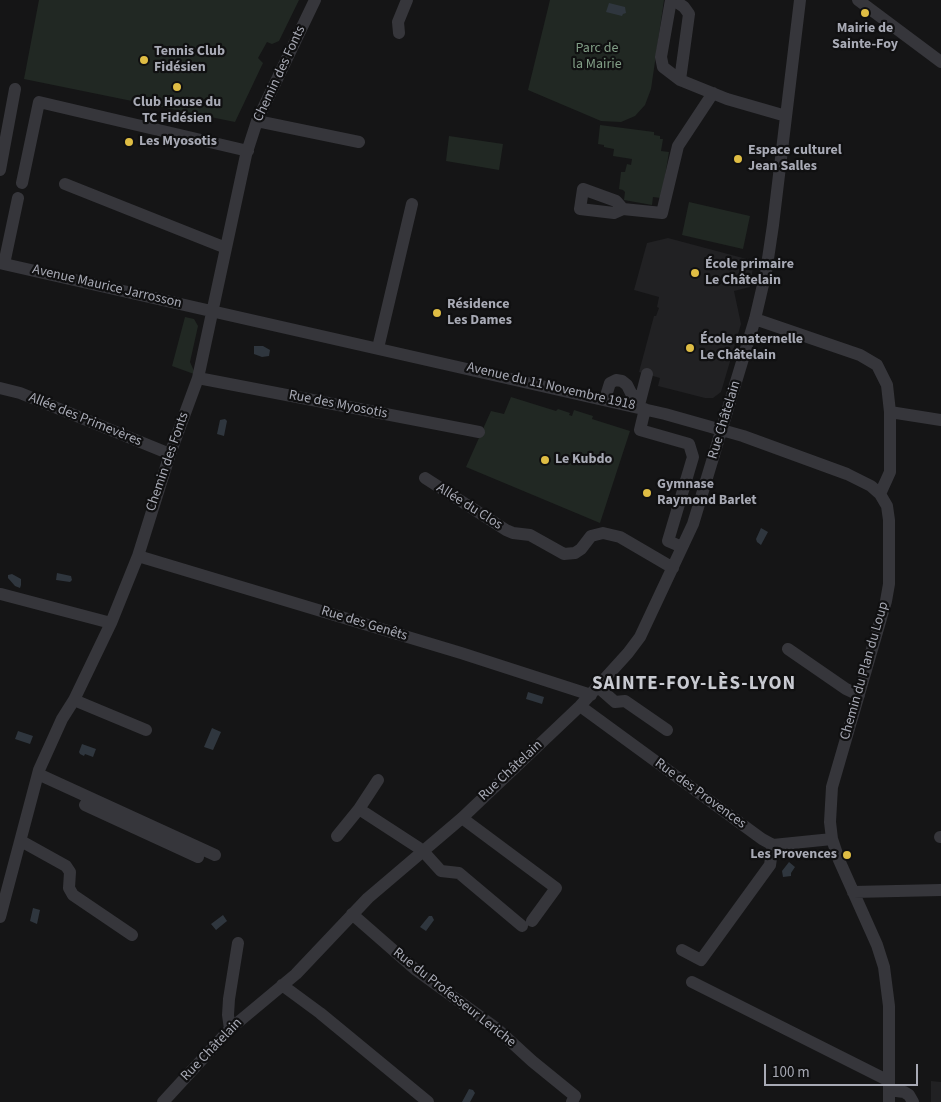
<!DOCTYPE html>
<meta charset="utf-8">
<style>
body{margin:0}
#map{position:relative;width:941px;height:1102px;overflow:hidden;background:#151516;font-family:"Source Sans 3",sans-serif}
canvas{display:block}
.scale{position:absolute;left:764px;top:1064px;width:154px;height:22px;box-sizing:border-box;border:2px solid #a8aab5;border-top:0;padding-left:6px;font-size:15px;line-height:18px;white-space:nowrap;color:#a8aab5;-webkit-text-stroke:4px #101011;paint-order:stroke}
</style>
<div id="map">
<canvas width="941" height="1102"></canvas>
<div class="scale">100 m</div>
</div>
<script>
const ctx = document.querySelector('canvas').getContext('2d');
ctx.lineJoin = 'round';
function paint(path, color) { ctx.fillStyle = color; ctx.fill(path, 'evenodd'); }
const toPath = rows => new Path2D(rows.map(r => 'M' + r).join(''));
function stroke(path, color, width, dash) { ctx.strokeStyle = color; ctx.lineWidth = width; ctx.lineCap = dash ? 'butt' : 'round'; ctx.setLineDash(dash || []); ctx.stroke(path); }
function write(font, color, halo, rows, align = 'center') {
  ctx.font = font + ' "Source Sans 3",sans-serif'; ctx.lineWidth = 4.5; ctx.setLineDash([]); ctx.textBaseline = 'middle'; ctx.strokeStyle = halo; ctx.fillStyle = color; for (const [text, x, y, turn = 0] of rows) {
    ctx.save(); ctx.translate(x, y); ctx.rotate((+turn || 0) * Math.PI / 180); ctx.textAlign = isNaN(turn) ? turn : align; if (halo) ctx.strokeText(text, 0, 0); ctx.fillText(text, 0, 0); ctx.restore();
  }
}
const built = toPath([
 [668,238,754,261,750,287,734,291,741,324,721,392,713,398,705,398,658,386,660,378,639,372,654,316,656,316,659,308,657,307,659,297,634,290,647,243],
 [931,1081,941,1082,941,1102,931,1102]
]);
const green = toPath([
 [39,0,299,0,279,41,272,44,267,42,258,58,263,63,235,122,24,79],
 [550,0,664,0,651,89,645,105,635,116,621,122,601,121,528,90],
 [600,125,654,132,654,135,660,136,660,139,663,139,661,151,669,152,665,176,661,198,653,197,652,205,624,200,625,192,623,190,619,189,621,172,625,172,627,164,631,165,632,159,613,156,614,149,604,147,604,145,598,144],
 [449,136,503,144,499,170,446,161],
 [689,202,750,216,743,249,682,235],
 [185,317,194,319,198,326,190,362,194,371,194,374,172,366],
 [511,397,556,411,558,409,570,413,569,415,572,416,574,410,593,416,592,419,630,431,600,523,466,467,491,411,504,414]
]);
const water = toPath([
 [609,3,625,7,626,13,623,14,622,16,606,12],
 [254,346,263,346,270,350,269,356,262,357,254,354],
 [225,419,227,421,224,436,217,434,220,420],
 [761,528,768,532,761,545,757,542,756,539],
 [57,573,71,576,72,580,70,582,56,580],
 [12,574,21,579,21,585,20,588,15,586,8,578,8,575],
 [528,692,544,697,542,704,526,699],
 [212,728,221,732,213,750,204,747],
 [18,731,33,736,30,744,15,739],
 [82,744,96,749,93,757,85,754,84,756,80,754,79,752],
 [789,862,795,867,791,873,791,876,783,877,782,871],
 [33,908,40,910,37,924,30,921],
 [223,915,227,921,216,930,211,924],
 [429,916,432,916,434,920,426,931,420,927],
 [469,1089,473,1090,475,1093,470,1102,462,1102]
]);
const minor = toPath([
 [671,0,661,57,663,67,680,80,727,99,786,116],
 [674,0,684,7,689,14,680,80],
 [858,0,941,62],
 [399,33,398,22,407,0],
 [257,121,359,142],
 [0,170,15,89],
 [22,183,39,102,248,151],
 [65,184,226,248],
 [623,209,614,213,580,209,583,189,616,201,623,209,662,213,678,146,713,93],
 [0,263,665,414,743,436,847,474,871,486,880,494,887,506,889,520,889,584,886,601,832,787,830,822,832,839,839,860,877,945,884,967,889,1006,889,1102],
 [4,264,18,198],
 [755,319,860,355,877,365,887,385,890,412,890,472,880,494],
 [378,348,412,204],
 [198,378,479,432],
 [0,388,20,393,170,454],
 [605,399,610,383,616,380,622,381,627,385,632,395,641,397],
 [639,405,647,374],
 [645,409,640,430,689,444,693,457,668,541,682,547],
 [890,412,941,420],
 [425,478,506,530,513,533,530,535,564,554,575,553,581,549,591,536,603,533,620,537,673,568],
 [138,556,461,653,591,695],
 [1,594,111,623],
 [788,649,846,689,859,695],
 [598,687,615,702,625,701,667,730],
 [74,700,146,730],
 [580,706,762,839,773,845,832,839],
 [38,774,215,855],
 [85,805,198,857],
 [359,809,422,850,441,871,459,873,522,926],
 [462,818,556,888,532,921],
 [337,836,359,809,378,780],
 [940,837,941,837],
 [21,841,66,866,70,872,69,888,73,895,132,935],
 [853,892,941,890],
 [352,914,416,970,496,1028,532,1061,575,1096,572,1102],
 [0,917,39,770,62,719,74,700,111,623,138,556,170,454,198,378,246,155,257,121,315,0],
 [682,950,701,960,770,865,773,845],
 [692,982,889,1081],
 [282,985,320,1013,428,1102],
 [230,1029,228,1015,229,999,238,943],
 [889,1090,904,1092,909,1095,913,1102],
 [163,1102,230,1029,296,974,368,898,462,818,580,706,628,653,640,637,693,524,755,319,766,272,773,225,800,0]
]);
const markers = [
 [865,13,5,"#dfbd44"],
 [144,60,5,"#dfbd44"],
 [177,87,5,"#dfbd44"],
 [129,142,5,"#dfbd44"],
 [738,159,5,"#dfbd44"],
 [695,273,5,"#dfbd44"],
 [437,313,5,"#dfbd44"],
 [690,348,5,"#dfbd44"],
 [545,460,5,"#dfbd44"],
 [647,493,5,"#dfbd44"],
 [847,855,5,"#dfbd44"]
];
const poiNames = [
 ["Mairie de",865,29,"center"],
 ["Sainte-Foy",865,45,"center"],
 ["Tennis Club",154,52],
 ["Fidésien",154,68],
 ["Club House du",177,103,"center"],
 ["TC Fidésien",177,119,"center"],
 ["Les Myosotis",139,142],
 ["Espace culturel",748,151],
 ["Jean Salles",748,167],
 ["École primaire",705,265],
 ["Le Châtelain",705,281],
 ["Résidence",447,305],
 ["Les Dames",447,321],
 ["École maternelle",700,340],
 ["Le Châtelain",700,356],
 ["Le Kubdo",555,460],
 ["Gymnase",657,485],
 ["Raymond Barlet",657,501],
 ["Les Provences",837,855,"right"]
];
const parkNames = [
 ["Parc de",597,49],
 ["la Mairie",597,65]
];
const streetNames = [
 ["Chemin des Fonts",280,74,-65],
 ["Avenue Maurice Jarrosson",107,287,13],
 ["Avenue du 11 Novembre 1918",551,387,13],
 ["Rue des Myosotis",338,405,11],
 ["Allée des Primevères",85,420,22],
 ["Rue Châtelain",725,420,-73],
 ["Chemin des Fonts",168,462,-71],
 ["Allée du Clos",469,507,32],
 ["Rue des Genêts",364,624,17],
 ["Chemin du Plan du Loup",865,671,-74],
 ["Rue Châtelain",511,771,-43],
 ["Rue des Provences",700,794,36],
 ["Rue du Professeur Leriche",454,998,38],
 ["Rue Châtelain",212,1050,-46]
];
const districtNames = [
 ["SAINTE-FOY-LÈS-LYON",694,685]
];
paint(built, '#212123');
paint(green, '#212823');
paint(water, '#2f363e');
stroke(minor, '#36363b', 12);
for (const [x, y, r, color] of markers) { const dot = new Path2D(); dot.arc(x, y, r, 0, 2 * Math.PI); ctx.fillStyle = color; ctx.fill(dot); stroke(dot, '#101011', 2); }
write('bold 14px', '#a8aab5', '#101011', poiNames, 'left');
write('14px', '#819e86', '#101011', parkNames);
write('14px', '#a8aab5', '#101011', streetNames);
ctx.letterSpacing = '1px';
write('bold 19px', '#c8cad1', '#101011', districtNames);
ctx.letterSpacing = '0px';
</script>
